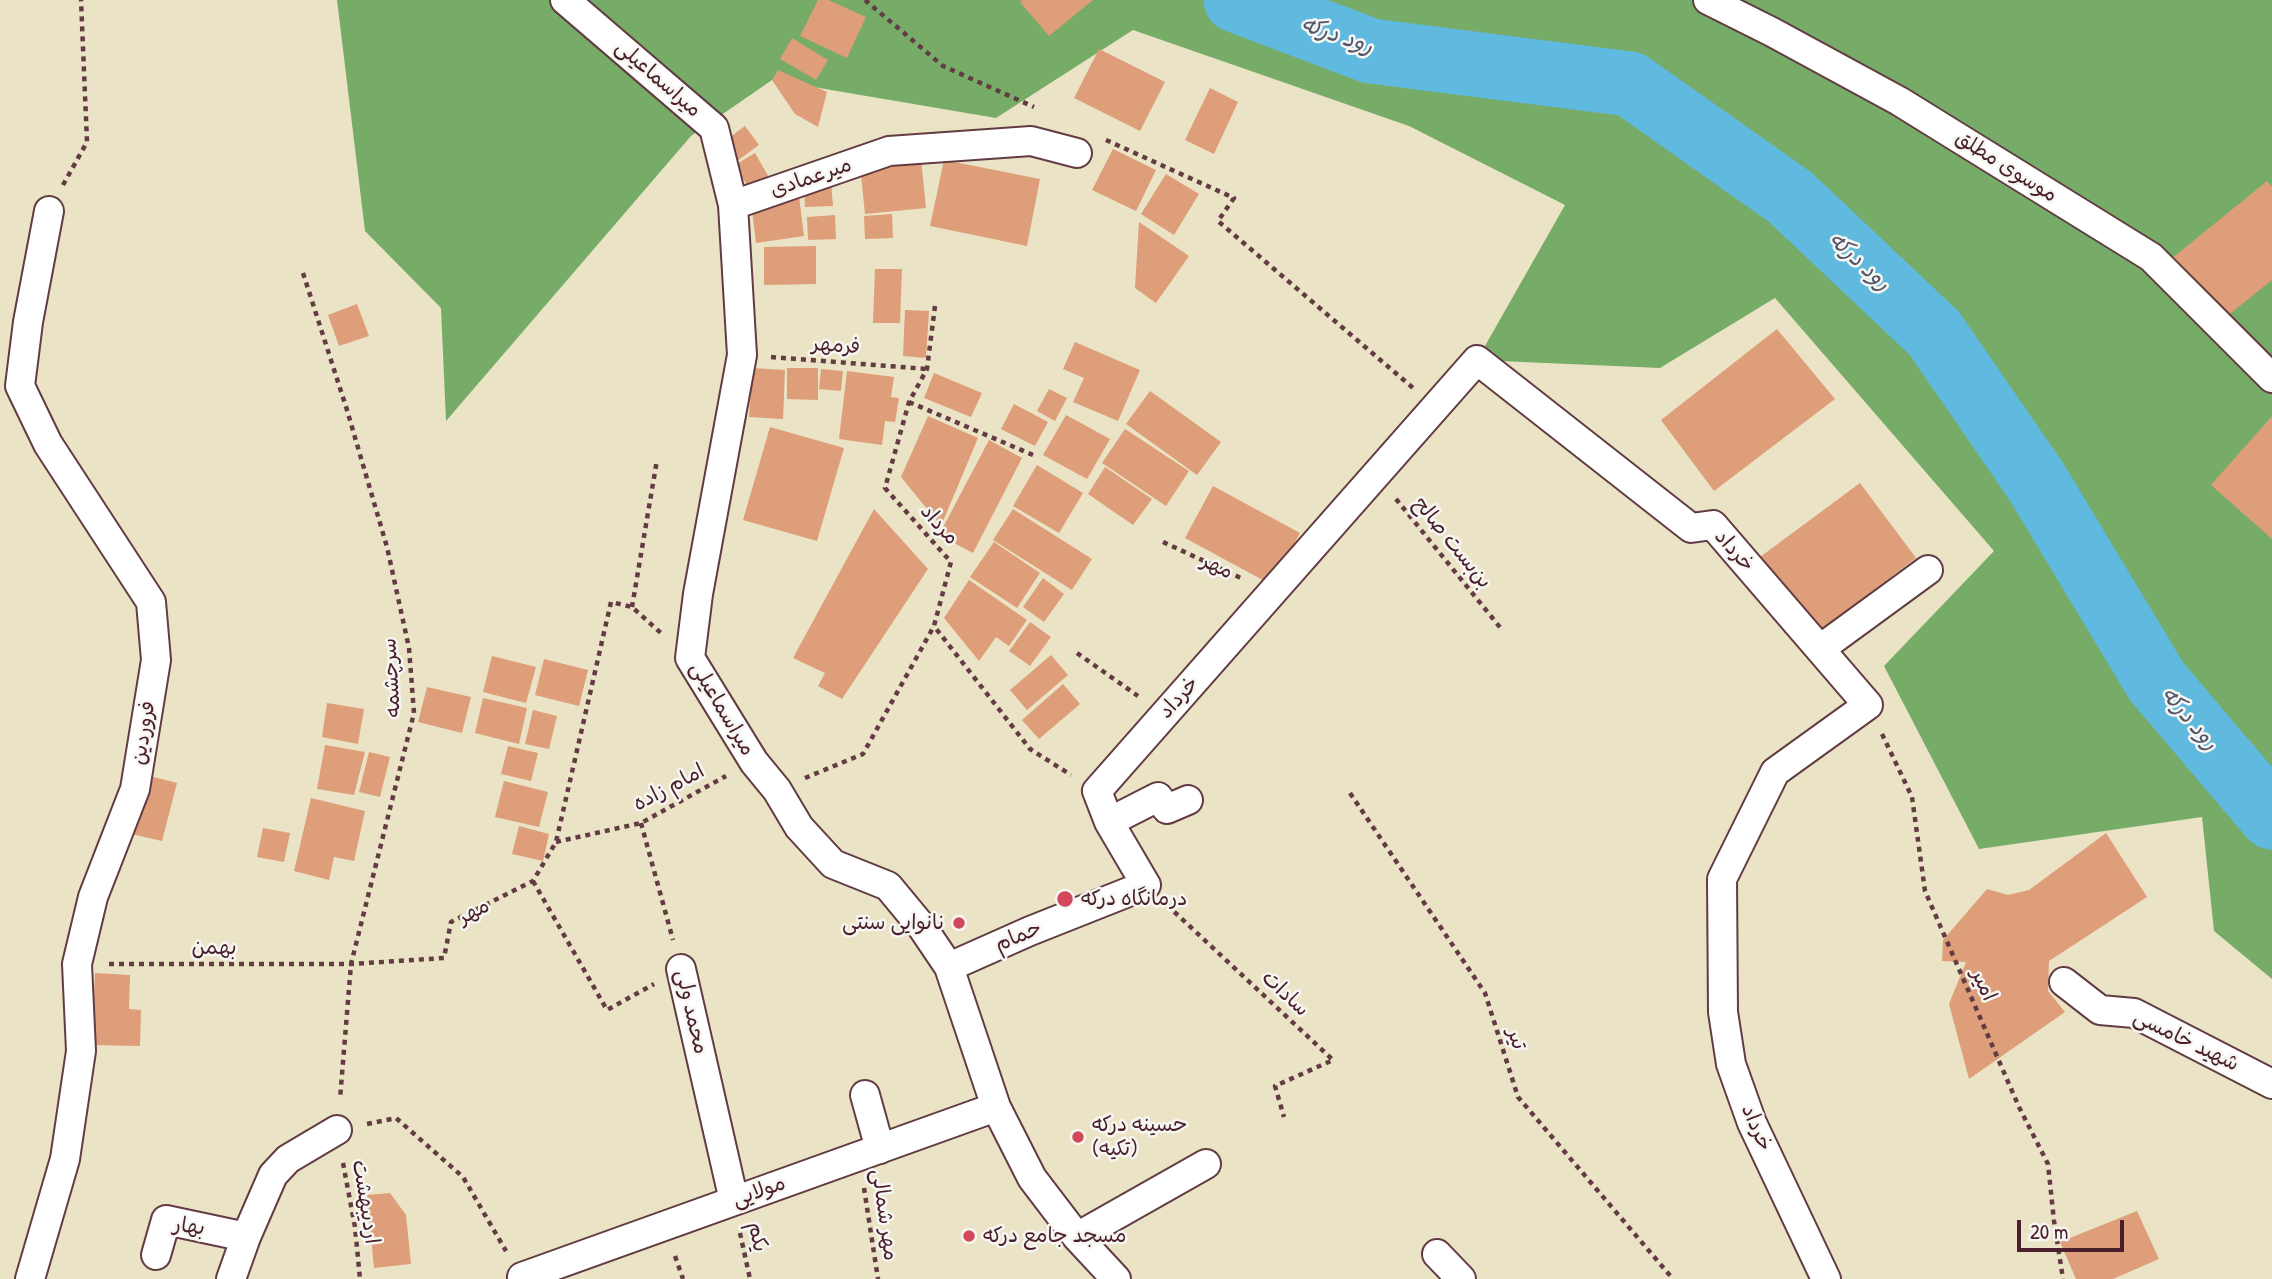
<!DOCTYPE html>
<meta charset="utf-8">
<style>
body{margin:0}
#map{position:relative;width:2272px;height:1279px;overflow:hidden;background:#ebe3c5;font-family:"Patrick Hand",sans-serif}
canvas{display:block}
.scale{position:absolute;left:2017px;top:1220px;width:107px;height:32px;box-sizing:border-box;border:4px solid #4a1f2b;border-top:0;padding-left:9px;font-size:21px;line-height:24px;white-space:nowrap;color:#4a1f2b;-webkit-text-stroke:5px #f6f6f2;paint-order:stroke}
</style>
<div id="map">
<canvas width="2272" height="1279"></canvas>
<div class="scale">20 m</div>
</div>
<script>
const ctx = document.querySelector('canvas').getContext('2d');
ctx.lineJoin = 'round';
function paint(path, color) { ctx.fillStyle = color; ctx.fill(path, 'evenodd'); }
const toPath = rows => new Path2D(rows.map(r => 'M' + r).join(''));
function stroke(path, color, width, dash) { ctx.strokeStyle = color; ctx.lineWidth = width; ctx.lineCap = dash ? 'butt' : 'round'; ctx.setLineDash(dash || []); ctx.stroke(path); }
function write(font, color, halo, rows, align = 'center') {
  ctx.font = font + ' "Patrick Hand","Playpen Sans Arabic",sans-serif'; ctx.lineWidth = 5; ctx.setLineDash([]); ctx.textBaseline = 'middle'; ctx.strokeStyle = halo; ctx.fillStyle = color; for (const [text, x, y, turn = 0] of rows) {
    ctx.save(); ctx.translate(x, y); ctx.rotate((+turn || 0) * Math.PI / 180); ctx.textAlign = isNaN(turn) ? turn : align; if (halo) ctx.strokeText(text, 0, 0); ctx.fillText(text, 0, 0); ctx.restore();
  }
}
const forest = toPath([
 [337,0,2272,0,2272,979,2214,931,2202,817,1979,849,1884,666,1994,551,1775,298,1660,368,1477,360,1565,205,1409,126,1133,30,996,118,772,80,691,136,446,421,441,308,365,231]
]);
const river = toPath([
 [1236,0,1371,51,1630,84,1790,197,1934,333,2036,481,2157,682,2272,817]
]);
const building = toPath([
 [818,0,828,0,866,17,847,58,800,36],
 [1022,0,1093,0,1049,36,1020,2],
 [792,38,828,60,816,80,780,59],
 [1099,49,1165,82,1140,131,1074,98],
 [778,70,827,92,818,127,795,114,772,80],
 [1210,88,1238,102,1214,154,1185,140],
 [745,126,759,145,737,161,723,142],
 [1113,149,1156,170,1136,211,1092,190],
 [755,153,771,181,751,192,735,165],
 [921,159,926,208,865,214,860,165],
 [944,160,1040,179,1027,246,930,226],
 [1166,174,1199,194,1174,235,1141,214],
 [2267,181,2272,187,2272,280,2221,321,2171,259],
 [831,182,833,206,805,207,804,184],
 [799,196,804,236,756,243,751,202],
 [892,214,893,238,865,239,864,216],
 [835,215,836,239,808,240,807,217],
 [1139,222,1189,256,1156,303,1135,288],
 [816,246,816,284,764,285,764,247],
 [875,269,902,269,900,323,873,323],
 [357,304,369,336,339,346,328,315],
 [905,310,929,311,926,358,903,356],
 [1777,329,1835,399,1714,491,1661,420],
 [1075,342,1140,370,1118,421,1073,402,1084,378,1063,369],
 [752,368,785,370,783,419,749,417],
 [787,368,818,368,818,400,787,399],
 [821,369,843,371,841,391,819,389],
 [847,371,894,377,891,397,899,398,895,422,885,421,882,445,839,439],
 [934,373,982,393,971,417,924,398],
 [1049,389,1067,398,1055,421,1037,411],
 [1150,391,1221,442,1197,475,1126,424],
 [1014,404,1048,422,1035,446,1001,429],
 [1066,415,1110,439,1087,479,1043,455],
 [928,416,978,438,941,526,901,477],
 [2272,416,2272,539,2211,485],
 [770,427,844,448,817,541,743,520],
 [1125,429,1189,471,1166,506,1102,463],
 [989,440,1022,458,973,553,939,535],
 [1037,465,1083,493,1059,533,1013,506],
 [1105,467,1152,499,1133,525,1088,494],
 [1860,483,1916,558,1812,636,1756,560],
 [1213,486,1300,533,1272,585,1185,538],
 [874,509,928,569,842,699,818,686,825,673,793,658],
 [1013,509,1092,559,1072,590,993,540],
 [994,542,1040,573,1017,608,970,577],
 [1043,578,1064,594,1044,622,1023,607],
 [969,580,1027,620,1009,646,996,637,979,661,944,618],
 [1030,622,1051,637,1030,666,1009,651],
 [1051,655,1068,675,1027,710,1010,690],
 [492,656,536,667,526,703,483,692],
 [544,659,588,670,579,706,535,695],
 [1063,684,1080,704,1039,739,1022,720],
 [427,687,471,697,462,733,418,722],
 [483,698,527,708,519,744,475,733],
 [327,703,364,709,358,744,322,737],
 [533,710,557,716,549,749,525,744],
 [325,745,365,752,354,795,317,789],
 [508,746,538,753,531,781,501,774],
 [369,752,390,757,380,797,359,792],
 [146,775,177,783,162,841,131,834],
 [504,781,548,792,539,827,495,817],
 [311,798,365,811,354,861,334,857,329,880,294,871],
 [519,826,549,834,543,861,512,854],
 [263,828,290,833,284,862,257,857],
 [2106,833,2147,897,2049,961,2048,991,2065,1012,1969,1079,1949,1004,1966,962,1942,961,1943,940,1987,889,2008,895,2029,890],
 [95,973,130,975,129,1009,141,1010,140,1046,92,1045],
 [390,1193,406,1215,411,1264,374,1268,367,1195],
 [2137,1211,2159,1259,2113,1279,2076,1279,2060,1242]
]);
const path = toPath([
 [865,0,943,66,1034,107],
 [1106,140,1234,198,1218,221,1413,388],
 [63,185,87,142,81,0],
 [303,273,347,410,387,547,409,648,414,713,351,964,340,1099],
 [935,306,927,369,909,402,885,488,951,562,934,626,1030,749,1071,775],
 [771,357,927,369],
 [909,402,1033,455],
 [1396,499,1503,631],
 [1163,542,1243,579],
 [632,607,657,460],
 [1077,653,1138,696],
 [1882,734,1912,797,1925,891,2019,1107,2048,1164,2054,1221,2063,1279],
 [805,778,863,754,934,626],
 [1350,793,1485,993,1518,1097,1673,1279],
 [641,823,673,940],
 [556,842,641,823,726,776],
 [533,881,607,1010,654,984],
 [1167,905,1333,1060,1275,1086,1284,1117],
 [109,964,351,964,444,958,451,922,533,881,556,842,611,602,632,607,662,634],
 [367,1124,396,1118,463,1177,506,1251],
 [343,1163,355,1227,360,1279],
 [864,1188,878,1279],
 [740,1233,750,1279],
 [675,1256,683,1279]
]);
const minor = toPath([
 [565,0,714,128,733,205,742,355,698,594,690,658,754,762,777,790,799,827,833,864,888,886,922,927,949,967,996,1107,1032,1178,1077,1237,1116,1279],
 [1708,0,1772,32,1899,101,2151,257,2272,378],
 [733,205,889,151,1031,141,1077,153],
 [1820,649,1928,570],
 [1109,822,1158,797,1167,809,1188,800],
 [949,967,1030,931,1146,885,1109,822,1097,791,1477,360,1691,528,1713,525,1868,705,1775,772,1722,879,1723,1012,1731,1064,1752,1123,1826,1279],
 [681,969,734,1201],
 [2064,982,2100,1010,2134,1013,2272,1084],
 [865,1095,880,1149],
 [1077,1237,1206,1164],
 [1437,1254,1461,1279],
 [156,1255,166,1220,246,1237],
 [522,1277,996,1107],
 [30,1279,65,1159,81,1051,77,964,93,897,135,789,156,660,151,602,48,444,20,386,28,322,49,211],
 [231,1279,246,1237,273,1175,288,1159,337,1130]
]);
const markers = [
 [1065,899,9,"#d1495b"],
 [959,923,7,"#d1495b"],
 [1078,1137,7,"#d1495b"],
 [969,1236,7,"#d1495b"]
];
const streetNames = [
 ["میراسماعیلی",658,79,41],
 ["موسوی مطلق",2006,167,32],
 ["میرعمادی",811,178,-19],
 ["فرمهر",836,346,4],
 ["مرداد",939,525,48],
 ["بن‌بست صالح",1452,543,51],
 ["خرداد",1734,551,48],
 ["مهر",1217,567,25],
 ["سرچشمه",392,678,-93],
 ["خرداد",1179,698,-48],
 ["میراسماعیلی",722,709,59],
 ["فروردین",144,733,-81],
 ["امام زاده",669,788,-28],
 ["مهر",474,912,-28],
 ["حمام",1018,937,-23],
 ["بهمن",214,948],
 ["امیر",1983,985,66],
 ["سادات",1285,994,43],
 ["محمد ولی",691,1012,77],
 ["تیر",1516,1039,73],
 ["شهید خامسی",2186,1041,26],
 ["خرداد",1756,1128,67],
 ["مولایی",759,1192,-20],
 ["اردیبهشت",365,1202,81],
 ["مهر شمالی",884,1215,82],
 ["بهار",189,1227,7],
 ["یکم",757,1237,79]
];
const poiNames = [
 ["درمانگاه درکه",1081,899],
 ["نانوایی سنتی",945,923,"right"],
 ["حسینه درکه",1092,1125],
 ["(تکیه)",1092,1149],
 ["مسجد جامع درکه",983,1236]
];
const waterNames = [
 ["رود درکه",1337,36,19],
 ["رود درکه",1859,262,43],
 ["رود درکه",2189,719,50]
];
paint(forest, '#77ac68');
stroke(river, '#60b9de', 65);
paint(building, '#dd9e79');
stroke(minor, '#623c42', 32);
stroke(path, '#623c42', 4.5, [5, 5]);
stroke(minor, '#fff', 28);
for (const [x, y, r, color] of markers) { const dot = new Path2D(); dot.arc(x, y, r, 0, 2 * Math.PI); ctx.fillStyle = color; ctx.fill(dot); stroke(dot, '#f6f6f2', 2.5); }
write('21px', '#4a1f2b', '#f6f6f2', streetNames);
write('21px', '#4a1f2b', '#f6f6f2', poiNames, 'left');
write('italic 23px', '#52556a', '#f6f6f2', waterNames);
</script>
